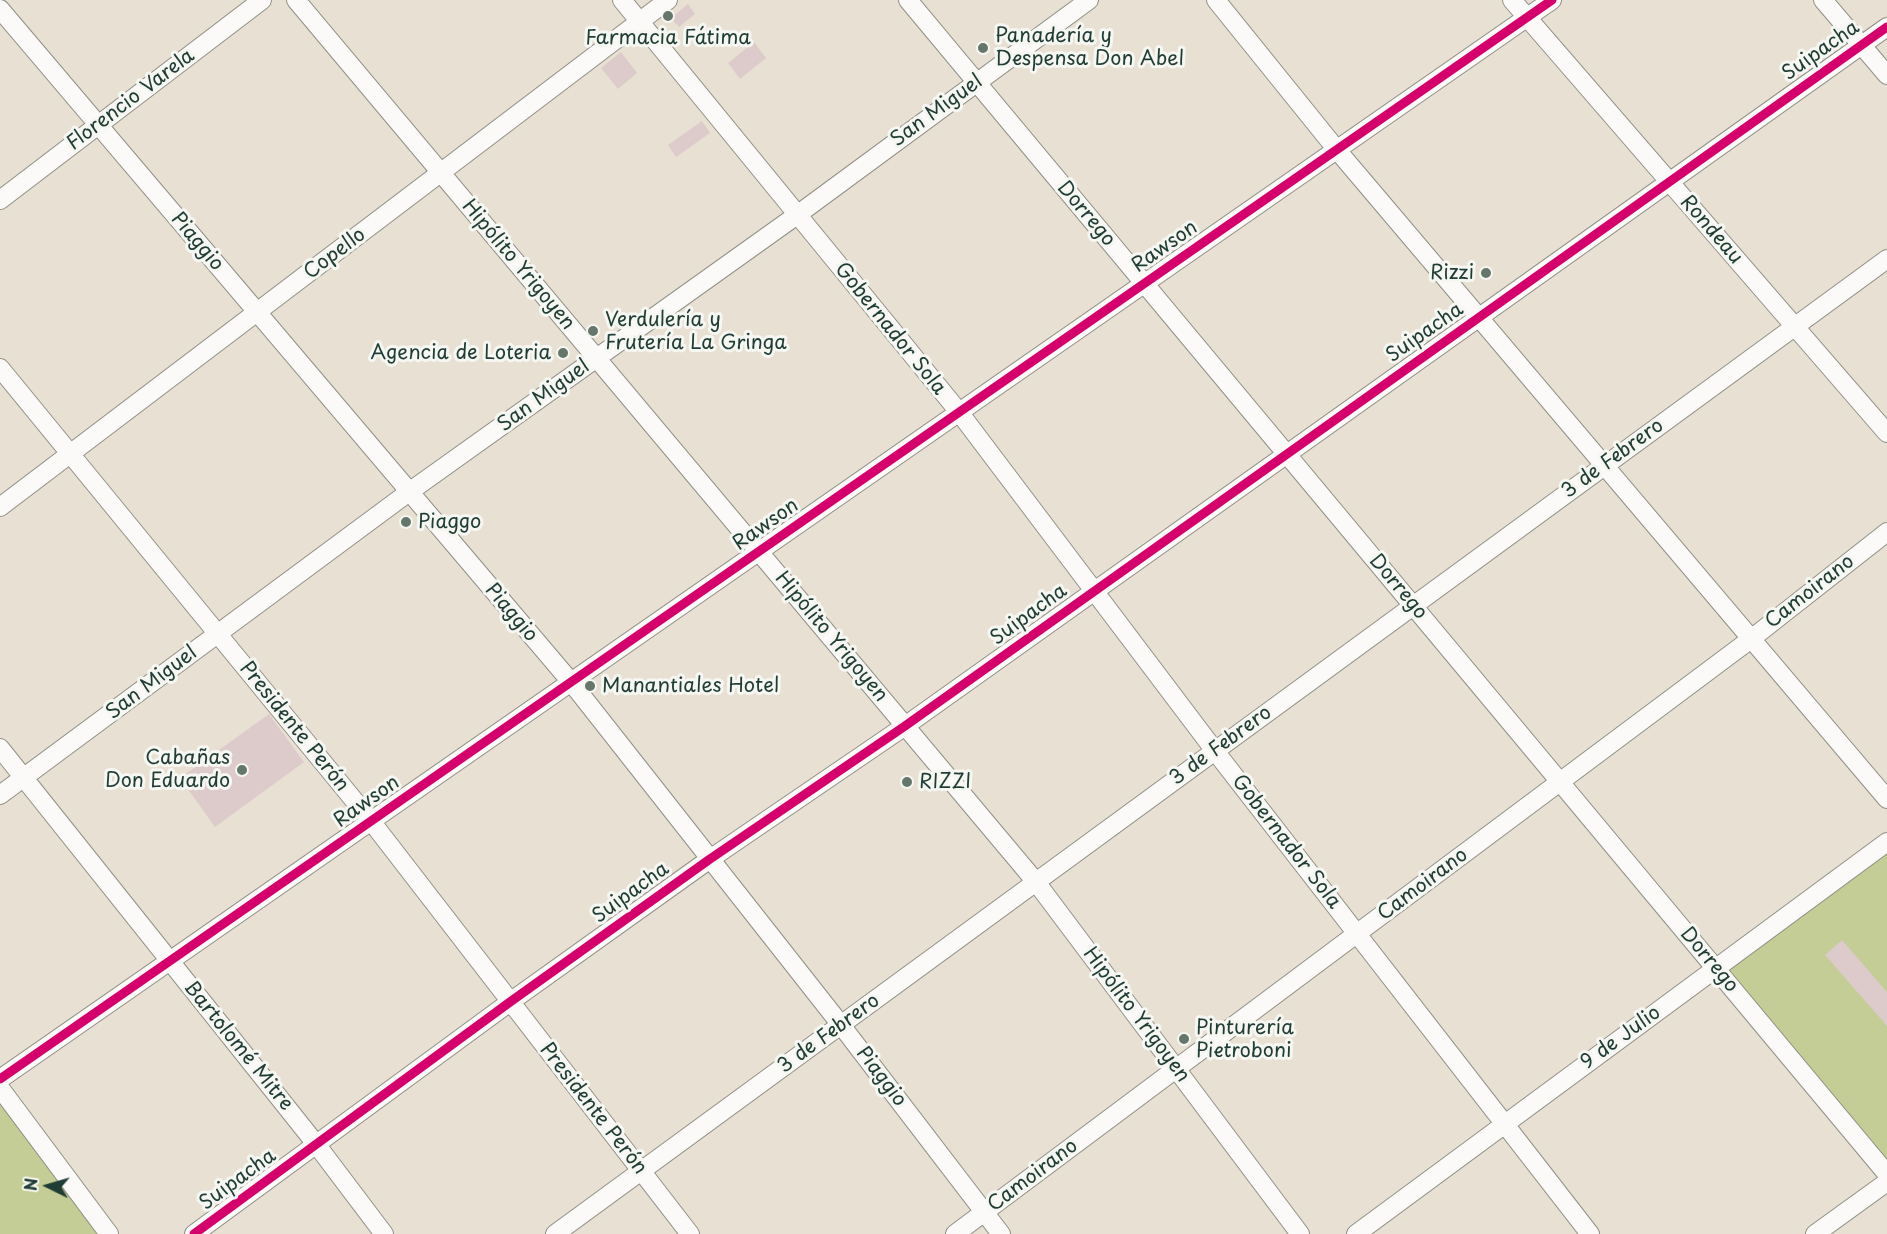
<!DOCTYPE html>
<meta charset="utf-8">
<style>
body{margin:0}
#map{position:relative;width:1887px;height:1234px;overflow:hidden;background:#e8e0d2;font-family:"Playpen Sans",sans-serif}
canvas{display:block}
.north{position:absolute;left:18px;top:1156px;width:60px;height:60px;-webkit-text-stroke:4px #f6f6f2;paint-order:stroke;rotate:275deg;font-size:16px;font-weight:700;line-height:24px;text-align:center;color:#1f3d34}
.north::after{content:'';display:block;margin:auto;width:21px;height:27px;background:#1f3d34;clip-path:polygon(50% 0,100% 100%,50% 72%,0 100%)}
</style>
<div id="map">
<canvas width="1887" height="1234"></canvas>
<div class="north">N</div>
</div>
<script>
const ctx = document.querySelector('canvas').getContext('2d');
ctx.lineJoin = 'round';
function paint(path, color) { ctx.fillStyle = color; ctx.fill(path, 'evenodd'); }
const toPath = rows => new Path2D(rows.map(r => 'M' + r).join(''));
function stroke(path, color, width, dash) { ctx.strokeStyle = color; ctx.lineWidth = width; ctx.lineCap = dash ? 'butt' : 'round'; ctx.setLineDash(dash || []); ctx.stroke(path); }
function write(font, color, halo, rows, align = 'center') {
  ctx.font = font + ' "Playpen Sans",sans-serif'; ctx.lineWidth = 6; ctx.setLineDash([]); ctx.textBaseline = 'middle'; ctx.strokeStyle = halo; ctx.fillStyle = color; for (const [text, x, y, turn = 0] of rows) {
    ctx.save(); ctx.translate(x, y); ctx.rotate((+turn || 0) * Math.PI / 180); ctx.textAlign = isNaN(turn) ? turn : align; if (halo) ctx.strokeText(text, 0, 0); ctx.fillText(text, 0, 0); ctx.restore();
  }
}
const green = toPath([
 [1887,842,1887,1174,1716,968],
 [0,1088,109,1234,0,1234]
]);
const building = toPath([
 [688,4,695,14,679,27,671,18],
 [754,42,766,58,740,79,728,63],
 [621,52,637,73,618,89,601,68],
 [702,121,710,133,676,157,668,145],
 [269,714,304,762,215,827,180,778],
 [1842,940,1887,992,1887,1026,1825,955]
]);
const minor = toPath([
 [296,0,1036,882,1300,1234],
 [622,0,959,412,1215,751,1590,1234],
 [908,0,1887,1174],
 [1216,0,1337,150,1887,799],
 [1512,0,1887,433],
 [1823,0,1887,75],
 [0,9,571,682,841,1025,1001,1234],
 [0,200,262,0],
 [0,368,371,821,690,1234],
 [0,507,668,0],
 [0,748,316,1144,384,1234],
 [0,795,409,492,797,215,1089,0],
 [0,1079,1552,0],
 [0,1088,109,1234],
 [194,1234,510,1002,710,859,905,726,1887,27],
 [555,1234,1887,259],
 [955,1234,1751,639,1887,532],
 [1356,1234,1887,842],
 [1815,1234,1887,1182]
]);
const cycleway = toPath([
 [0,1079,1552,0],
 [194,1234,510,1002,710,859,905,726,1887,27]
]);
const markers = [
 [668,16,6,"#65766b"],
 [983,48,6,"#65766b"],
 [1486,273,6,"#65766b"],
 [593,331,6,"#65766b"],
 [563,353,6,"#65766b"],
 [406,522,6,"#65766b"],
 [590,686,6,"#65766b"],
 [242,770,6,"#65766b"],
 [907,782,6,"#65766b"],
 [1184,1039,6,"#65766b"]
];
const poiNames = [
 ["Panadería y",995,36],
 ["Despensa Don Abel",995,59],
 ["Farmacia Fátima",668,38,"center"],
 ["Rizzi",1474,273,"right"],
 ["Verdulería y",605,320],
 ["Frutería La Gringa",605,343],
 ["Agencia de Loteria",551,353,"right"],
 ["Piaggo",418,522],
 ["Manantiales Hotel",602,686],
 ["Cabañas",230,758,"right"],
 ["Don Eduardo",230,781,"right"],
 ["RIZZI",919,782],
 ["Pinturería",1196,1028],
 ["Pietroboni",1196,1051]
];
const streetNames = [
 ["Suipacha",1821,51,-35],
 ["Florencio Varela",131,100,-37],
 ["San Miguel",937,111,-36],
 ["Dorrego",1086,214,50],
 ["Rondeau",1711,230,49],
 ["Piaggio",197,242,50],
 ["Rawson",1165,247,-35],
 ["Copello",335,254,-37],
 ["Hipólito Yrigoyen",518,265,50],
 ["Gobernador Sola",890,329,51],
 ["Suipacha",1425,333,-35],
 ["San Miguel",544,396,-36],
 ["3 de Febrero",1613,459,-36],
 ["Rawson",766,525,-35],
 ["Dorrego",1398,587,50],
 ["Camoirano",1810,592,-38],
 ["Piaggio",511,613,50],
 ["Suipacha",1029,615,-36],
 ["Hipólito Yrigoyen",831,637,50],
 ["San Miguel",152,683,-37],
 ["Presidente Perón",294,727,51],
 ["3 de Febrero",1221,746,-36],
 ["Rawson",367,802,-35],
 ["Gobernador Sola",1286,842,52],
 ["Camoirano",1423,885,-37],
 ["Suipacha",631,893,-36],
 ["Dorrego",1709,960,50],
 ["Hipólito Yrigoyen",1136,1015,53],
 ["3 de Febrero",829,1034,-36],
 ["9 de Julio",1621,1038,-36],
 ["Bartolomé Mitre",238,1046,51],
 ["Piaggio",881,1077,53],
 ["Presidente Perón",593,1109,52],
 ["Camoirano",1033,1176,-37],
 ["Suipacha",238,1180,-36]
];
paint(green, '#c4cd95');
paint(building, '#dccbca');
stroke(minor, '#8f9087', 20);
stroke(minor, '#fcfaf8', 18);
stroke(cycleway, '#d6006c', 9);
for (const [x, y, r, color] of markers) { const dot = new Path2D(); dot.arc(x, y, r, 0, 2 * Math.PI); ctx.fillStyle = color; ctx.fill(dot); stroke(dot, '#f6f6f2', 2); }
write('20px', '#1f3d34', '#f6f6f2', poiNames, 'left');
write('20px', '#1f3d34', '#f6f6f2', streetNames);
</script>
